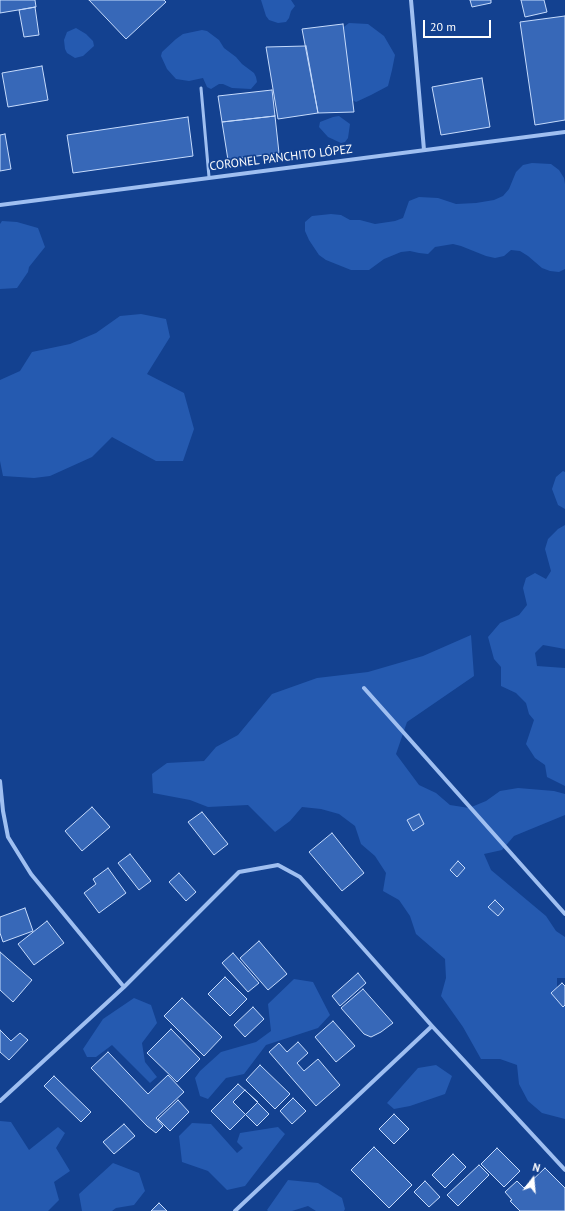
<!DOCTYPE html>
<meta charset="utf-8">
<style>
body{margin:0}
#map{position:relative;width:565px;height:1211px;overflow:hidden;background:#134190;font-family:"PT Sans",sans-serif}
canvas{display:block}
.north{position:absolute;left:513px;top:1159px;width:40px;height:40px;-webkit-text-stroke:3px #134190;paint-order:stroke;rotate:16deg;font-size:11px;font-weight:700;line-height:16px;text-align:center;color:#fff}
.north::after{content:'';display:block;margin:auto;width:14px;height:18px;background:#fff;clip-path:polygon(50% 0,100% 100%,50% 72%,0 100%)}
.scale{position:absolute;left:423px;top:20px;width:68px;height:18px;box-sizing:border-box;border:2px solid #fff;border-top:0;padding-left:5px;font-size:12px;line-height:14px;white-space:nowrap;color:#fff;-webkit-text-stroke:3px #134190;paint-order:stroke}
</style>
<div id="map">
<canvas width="565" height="1211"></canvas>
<div class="north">N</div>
<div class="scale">20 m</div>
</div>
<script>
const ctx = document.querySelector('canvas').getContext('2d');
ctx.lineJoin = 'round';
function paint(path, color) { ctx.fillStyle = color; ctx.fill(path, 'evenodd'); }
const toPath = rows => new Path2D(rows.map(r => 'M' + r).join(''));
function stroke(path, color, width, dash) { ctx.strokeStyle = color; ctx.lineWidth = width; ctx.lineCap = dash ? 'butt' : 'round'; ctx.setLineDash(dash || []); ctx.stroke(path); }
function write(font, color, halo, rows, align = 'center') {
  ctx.font = font + ' "PT Sans",sans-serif'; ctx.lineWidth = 3.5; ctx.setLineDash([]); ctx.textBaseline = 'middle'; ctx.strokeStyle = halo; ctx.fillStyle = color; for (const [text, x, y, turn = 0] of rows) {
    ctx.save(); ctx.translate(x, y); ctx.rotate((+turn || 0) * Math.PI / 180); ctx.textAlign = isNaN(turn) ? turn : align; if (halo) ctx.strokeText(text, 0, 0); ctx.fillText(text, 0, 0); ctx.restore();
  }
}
const green = toPath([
 [261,0,291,0,295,6,291,11,289,18,286,22,278,23,269,20,266,16],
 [349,23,368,24,384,36,395,55,392,70,388,86,371,95,356,102,342,95,332,36],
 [76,28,86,34,93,41,94,46,83,56,75,58,67,53,65,49,64,40,67,32],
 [202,30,207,31,219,40,224,48,236,57,242,64,254,73,256,77,257,82,251,89,232,88,223,84,219,84,211,89,207,87,203,78,189,81,176,79,167,69,161,56,162,52,176,39,183,34],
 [339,116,350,124,348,138,345,142,341,143,328,137,319,127,320,122,333,117],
 [532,163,551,164,559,170,564,178,565,184,565,269,559,272,550,271,542,268,528,256,520,251,511,250,504,256,495,258,486,256,461,246,453,244,435,247,428,254,419,253,410,251,401,252,384,259,369,270,351,270,326,260,319,255,309,240,305,231,305,222,312,216,331,214,341,215,350,220,360,220,375,224,395,221,403,218,409,201,419,197,438,198,456,204,476,203,494,200,503,196,509,189,516,172,523,165],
 [2,221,17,222,38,228,45,247,29,267,28,272,17,288,0,289,0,224],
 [141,314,166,319,170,337,147,374,184,393,194,429,183,461,156,461,112,437,92,457,50,476,34,478,3,476,0,461,0,380,20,371,32,352,70,344,96,333,120,316],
 [563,471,565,472,565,509,558,505,552,489,556,477],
 [565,525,565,649,543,645,535,653,537,666,565,668,565,786,547,777,545,765,535,758,526,744,534,720,529,714,526,703,516,693,501,686,501,667,494,659,488,637,500,623,519,615,527,605,523,588,526,578,535,573,546,579,551,571,545,549,548,539,558,529],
 [471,635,474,676,407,722,396,754,419,785,436,793,450,805,469,808,486,801,500,791,518,788,554,791,565,794,565,815,514,836,502,850,484,854,491,870,546,916,556,931,565,937,565,978,557,978,557,996,565,1002,565,1119,542,1113,528,1101,519,1084,517,1065,500,1059,481,1059,463,1027,441,996,446,978,445,959,416,934,410,916,399,900,383,891,386,873,375,856,361,844,355,826,339,814,321,809,302,807,290,821,275,832,248,805,208,807,190,800,153,793,152,774,167,763,204,761,216,747,238,735,272,694,317,678,368,672,423,656],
 [294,979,313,982,330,1015,318,1028,266,1045,244,1074,226,1078,208,1099,200,1096,195,1078,200,1071,221,1052,256,1042,271,1031,268,1004],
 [134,998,151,1005,157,1023,142,1043,145,1062,157,1077,150,1083,112,1045,96,1057,87,1057,83,1049,103,1019],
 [436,1065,452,1076,445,1094,410,1106,394,1109,387,1103,418,1068],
 [0,1121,11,1122,29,1150,58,1127,65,1133,56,1148,70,1171,54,1182,59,1200,48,1211,0,1211],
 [192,1123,211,1124,237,1153,243,1148,237,1142,240,1133,278,1127,285,1134,245,1186,227,1190,208,1171,182,1162,179,1136],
 [113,1163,139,1173,145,1191,134,1205,116,1208,112,1211,82,1211,79,1194],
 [288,1180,318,1183,342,1198,345,1209,344,1211,316,1211,308,1206,292,1211,268,1211,267,1210]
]);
const building = toPath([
 [0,0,35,0,36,7,0,13,0,0],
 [89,0,164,0,166,2,126,39,89,0],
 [470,0,491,0,491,3,472,7,470,0],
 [521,0,544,0,547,12,525,17,521,0],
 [35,7,39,35,24,37,19,10,35,7],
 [565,16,565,120,535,125,520,22,565,16],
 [343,24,354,112,318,113,302,29,343,24],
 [306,46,318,113,278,119,266,47,306,46],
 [42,66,48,100,8,107,2,73,42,66],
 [482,78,490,127,441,135,432,87,482,78],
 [272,90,275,116,222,122,218,96,272,90],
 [275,116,279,153,228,160,222,122,275,116],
 [188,117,193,156,73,173,67,135,188,117],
 [5,134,11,169,0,171,0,135,5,134],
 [92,807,110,827,82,851,65,831,92,807],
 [202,812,228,844,214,855,188,822,202,812],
 [419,814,424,824,413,831,407,820,419,814],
 [332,833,364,873,342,891,309,852,332,833],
 [130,854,151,881,139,890,118,863,130,854],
 [458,861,465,868,457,877,450,870,458,861],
 [108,868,126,893,99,913,84,893,96,884,93,879,108,868],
 [179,873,196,892,186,901,169,882,179,873],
 [495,900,504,909,498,916,488,907,495,900],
 [25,908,33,931,3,942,0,933,0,917,25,908],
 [47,921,64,943,34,965,18,944,47,921],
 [259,941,287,974,268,990,240,958,259,941],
 [0,952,32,980,13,1002,0,990,0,952],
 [233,953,259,983,248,992,222,963,233,953],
 [358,973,366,983,340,1006,332,996,358,973],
 [225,977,247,999,230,1016,208,994,225,977],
 [562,983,565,986,565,1005,563,1007,551,993,562,983],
 [363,989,393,1023,381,1032,371,1037,364,1034,341,1008,363,989],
 [182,998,222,1037,204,1056,164,1016,182,998],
 [253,1007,264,1019,245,1037,234,1025,253,1007],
 [333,1021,355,1046,336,1062,315,1037,333,1021],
 [171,1029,200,1059,177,1082,147,1053,171,1029],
 [0,1030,11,1041,20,1033,28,1040,9,1060,0,1052,0,1030],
 [298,1042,308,1053,297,1063,304,1071,318,1059,340,1085,316,1106,269,1052,279,1043,287,1052,298,1042],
 [108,1052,148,1094,168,1075,184,1092,156,1118,163,1126,156,1133,147,1126,91,1068,108,1052],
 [260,1065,290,1094,275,1109,246,1080,260,1065],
 [54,1076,91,1112,81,1122,44,1086,54,1076],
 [238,1084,258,1102,230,1130,211,1111,238,1084],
 [245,1090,269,1114,257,1126,233,1102,245,1090],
 [293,1098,306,1111,292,1124,280,1111,293,1098],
 [178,1100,189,1112,170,1131,158,1119,178,1100],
 [394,1114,409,1129,394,1144,379,1129,394,1114],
 [124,1124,135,1136,114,1154,103,1142,124,1124],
 [374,1147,412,1185,389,1208,351,1170,374,1147],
 [497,1148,520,1171,504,1187,481,1164,497,1148],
 [453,1154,466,1167,445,1188,432,1175,453,1154],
 [479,1165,489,1175,458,1206,447,1195,479,1165],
 [545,1168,565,1188,565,1211,520,1211,510,1201,512,1200,505,1192,517,1181,524,1188,545,1168],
 [425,1181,440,1197,429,1207,414,1192,425,1181],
 [159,1203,167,1211,151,1211,159,1203]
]);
const service = toPath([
 [201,88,209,177]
]);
const minor = toPath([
 [411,0,424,150],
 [0,205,565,132],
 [364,688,565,914],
 [0,781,3,811,8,837,31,874,124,987],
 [0,1101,124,987,239,872,278,865,300,877,432,1026,565,1170],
 [235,1211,432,1026]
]);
const streetNames = [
 ["CORONEL PANCHITO LÓPEZ",281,158,-7]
];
paint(green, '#255ab0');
paint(building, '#3768b8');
stroke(building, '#c6dbfc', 1);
stroke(service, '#9fbff1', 3);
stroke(minor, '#9fbff1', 4);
write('12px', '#fff', '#134190', streetNames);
</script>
